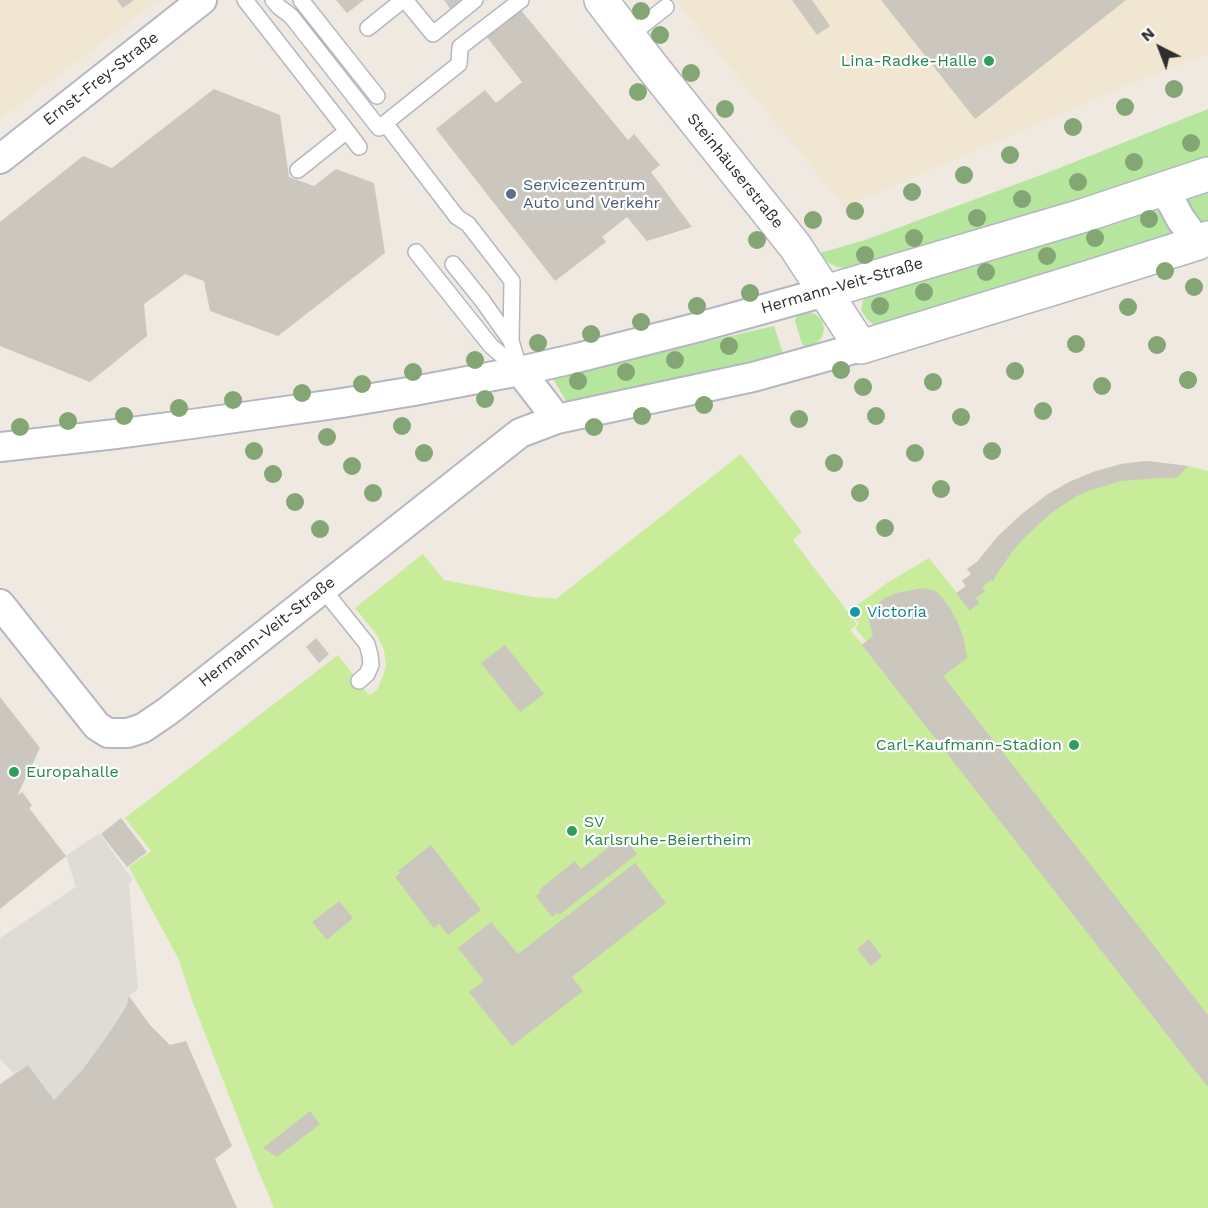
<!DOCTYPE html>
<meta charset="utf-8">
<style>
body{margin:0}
#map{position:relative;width:1208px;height:1208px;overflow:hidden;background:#efe9e1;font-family:"Work Sans",sans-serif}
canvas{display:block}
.north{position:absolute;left:1130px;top:18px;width:60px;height:60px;-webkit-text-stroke:4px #fff;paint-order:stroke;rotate:318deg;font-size:16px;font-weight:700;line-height:24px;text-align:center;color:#2e2e2e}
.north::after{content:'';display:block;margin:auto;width:21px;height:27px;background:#2e2e2e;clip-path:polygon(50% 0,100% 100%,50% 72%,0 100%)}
</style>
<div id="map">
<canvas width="1208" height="1208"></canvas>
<div class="north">N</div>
</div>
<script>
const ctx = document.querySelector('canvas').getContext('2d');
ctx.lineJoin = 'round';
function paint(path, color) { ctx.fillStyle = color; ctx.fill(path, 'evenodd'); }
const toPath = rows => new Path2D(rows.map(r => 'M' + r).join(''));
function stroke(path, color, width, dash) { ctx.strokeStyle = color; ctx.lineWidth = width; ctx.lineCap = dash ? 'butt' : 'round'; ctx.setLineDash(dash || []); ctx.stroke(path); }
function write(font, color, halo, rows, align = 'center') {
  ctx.font = font + ' "Work Sans",sans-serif'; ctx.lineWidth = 4.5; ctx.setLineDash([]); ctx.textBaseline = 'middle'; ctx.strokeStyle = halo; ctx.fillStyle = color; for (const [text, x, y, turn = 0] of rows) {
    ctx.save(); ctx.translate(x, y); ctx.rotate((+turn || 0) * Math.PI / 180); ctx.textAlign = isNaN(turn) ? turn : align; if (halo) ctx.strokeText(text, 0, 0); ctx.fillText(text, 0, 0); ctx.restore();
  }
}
const education = toPath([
 [0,0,158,0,0,119],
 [675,0,1208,0,1208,53,1132,83,845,207]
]);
const green = toPath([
 [1208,109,1208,160,855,270,837,267,827,262,820,253,865,240,1057,169],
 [1208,188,1208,225,1199,223,1186,200,1191,194],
 [1149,208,1158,211,1177,232,969,300,882,324,873,324,867,319,861,310,863,300,870,294],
 [808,312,815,314,822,320,824,328,823,334,820,340,812,346,805,347,802,344,795,321,797,315],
 [774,326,783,354,567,403,552,377]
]);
const pitch = toPath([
 [741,454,802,532,793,540,857,624,850,630,862,644,866,641,855,628,859,624,849,611,887,583,929,558,957,593,966,586,962,581,971,574,967,569,977,562,998,536,1023,513,1048,494,1069,482,1093,472,1121,464,1147,461,1188,466,1208,471,1208,1208,274,1208,256,1165,192,1000,179,960,129,867,151,851,125,818,338,655,369,695,372,694,378,688,383,676,386,665,384,650,377,635,355,608,423,554,444,580,533,597,556,599]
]);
const plaza = toPath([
 [99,833,133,880,129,884,138,989,129,996,125,1006,109,1033,83,1069,54,1100,28,1065,14,1074,0,1059,0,938,76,887,66,856]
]);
const building = toPath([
 [117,0,134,0,123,8],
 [336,0,364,0,347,13],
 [444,0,466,0,452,11],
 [792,0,812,0,830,26,817,35],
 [881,0,1126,0,975,119],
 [520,9,628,140,634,134,660,165,651,172,692,227,647,241,627,217,602,237,606,242,555,281,436,129,485,90,496,103,522,82,486,36],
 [214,89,280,115,289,177,314,186,336,169,374,183,385,253,278,336,210,311,204,281,185,274,144,304,147,336,90,382,0,346,0,222,83,156,112,168],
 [1147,461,1188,466,1176,478,1160,478,1121,481,1088,491,1075,497,1050,514,1023,539,1011,553,992,582,991,580,982,587,985,591,976,598,979,603,970,611,956,593,966,586,962,581,971,574,967,569,977,562,998,536,1023,513,1048,494,1069,482,1093,472,1121,464],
 [923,588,936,591,941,596,950,608,958,623,964,640,967,658,943,676,1208,1015,1208,1087,862,645,873,636,869,621,870,614,874,607,883,599,896,593],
 [316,638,329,654,319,663,306,647],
 [505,645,544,694,520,712,481,663],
 [0,697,40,748,17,796,22,792,32,805,29,808,66,856,0,909],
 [121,818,147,852,127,867,101,834],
 [623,836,637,854,559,915,557,913,552,917,536,896,541,892,539,890,575,861,581,869],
 [431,845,481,910,448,935,439,924,434,928,395,877,400,873,398,871],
 [635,863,666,903,572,977,583,991,512,1046,469,992,484,981,458,948,491,922,518,954],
 [339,901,353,918,327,940,312,922],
 [869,939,882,957,871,966,857,949],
 [129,996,150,1025,170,1045,186,1041,232,1146,215,1159,237,1208,0,1208,0,1084,28,1065,54,1100,83,1069,109,1033,126,1006],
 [310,1111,320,1124,277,1157,263,1148]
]);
const service = toPath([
 [245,0,347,131,298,170],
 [273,0,279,7,291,16,379,128,459,64,460,47,521,0],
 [301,0,377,96],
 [405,0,433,34,475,0],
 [368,28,403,0],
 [629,36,666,7],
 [385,123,457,217,468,224,512,281,511,341],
 [347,131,359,147],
 [416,252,491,346,520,371],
 [453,264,482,300,511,341,520,371],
 [322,588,367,644,370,655,371,665,367,674,359,681]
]);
const minor = toPath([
 [0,159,202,0],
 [1162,190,1172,203,1180,218,1198,243],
 [520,371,557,419],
 [0,447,116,434,199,423,342,403,414,391,520,371,577,358,699,327,825,292],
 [0,604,97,726,108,733,128,733,143,728,168,711,520,433,557,419,753,377,861,347]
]);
const tertiary = toPath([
 [601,0,650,64,795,246,861,347,1064,285,1198,243,1208,238],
 [825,292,1085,215,1208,174]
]);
const trees = [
 [641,11],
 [660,35],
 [691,73],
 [1174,89],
 [638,92],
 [1125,107],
 [725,109],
 [1073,127],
 [1191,143],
 [1010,155],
 [1134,162],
 [964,175],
 [1078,182],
 [912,192],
 [1022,199],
 [855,211],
 [977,218],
 [1149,219],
 [813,220],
 [914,238],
 [1095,238],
 [757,240],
 [865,255],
 [1047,256],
 [1165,271],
 [986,272],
 [1194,287],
 [924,292],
 [750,293],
 [697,306],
 [880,306],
 [1128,307],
 [641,322],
 [591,334],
 [538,343],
 [1076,344],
 [1157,345],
 [729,346],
 [475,360],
 [675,360],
 [841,370],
 [1015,371],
 [413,372],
 [626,372],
 [1188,380],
 [578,381],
 [933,382],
 [362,384],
 [1102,386],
 [863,387],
 [302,393],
 [485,399],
 [233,400],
 [704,405],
 [179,408],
 [1043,411],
 [124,416],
 [642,416],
 [876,416],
 [961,417],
 [799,419],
 [68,421],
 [402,426],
 [20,427],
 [594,427],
 [327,437],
 [254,451],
 [992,451],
 [424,453],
 [915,453],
 [834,463],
 [352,466],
 [273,474],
 [941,489],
 [373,493],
 [860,493],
 [295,502],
 [885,528],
 [320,529]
];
const markers = [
 [989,61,6,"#2e9e5b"],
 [511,194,6,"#5c6f8a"],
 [855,612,6,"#0f9aa8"],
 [1074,745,6,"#2e9e5b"],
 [14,772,6,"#2e9e5b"],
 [572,831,6,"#2e9e5b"]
];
const leisureNames = [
 ["Lina-Radke-Halle",977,61],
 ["Carl-Kaufmann-Stadion",1062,745],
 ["Europahalle",26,772,"left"],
 ["SV",584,822,"left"],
 ["Karlsruhe-Beiertheim",584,840,"left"]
];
const streetNames = [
 ["Ernst-Frey-Straße",101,79,-38],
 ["Steinhäuserstraße",735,171,51],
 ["Hermann-Veit-Straße",842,286,-16],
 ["Hermann-Veit-Straße",267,632,-38]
];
const serviceNames = [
 ["Servicezentrum",523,185],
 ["Auto und Verkehr",523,203]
];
const cultureNames = [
 ["Victoria",867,612]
];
paint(education, '#f0e6d1');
paint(green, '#b6e59e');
paint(pitch, '#c9ec9a');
paint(plaza, '#dfdcd8');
paint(building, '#cbc7bf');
stroke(service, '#b4b7c1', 18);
stroke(minor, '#b4b7c1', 32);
stroke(tertiary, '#b4b7c1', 36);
stroke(service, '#fff', 15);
stroke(minor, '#fff', 28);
stroke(tertiary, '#fff', 33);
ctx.fillStyle = '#84a574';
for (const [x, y] of trees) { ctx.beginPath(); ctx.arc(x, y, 9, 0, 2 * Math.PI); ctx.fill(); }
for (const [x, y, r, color] of markers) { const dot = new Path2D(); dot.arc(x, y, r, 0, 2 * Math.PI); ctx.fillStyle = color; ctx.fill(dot); stroke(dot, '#fff', 2); }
write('16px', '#27864d', '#fff', leisureNames, 'right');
write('16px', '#2e2e2e', '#fff', streetNames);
write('16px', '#4e5e75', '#fff', serviceNames, 'left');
write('16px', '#0d838f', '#fff', cultureNames, 'left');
</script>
